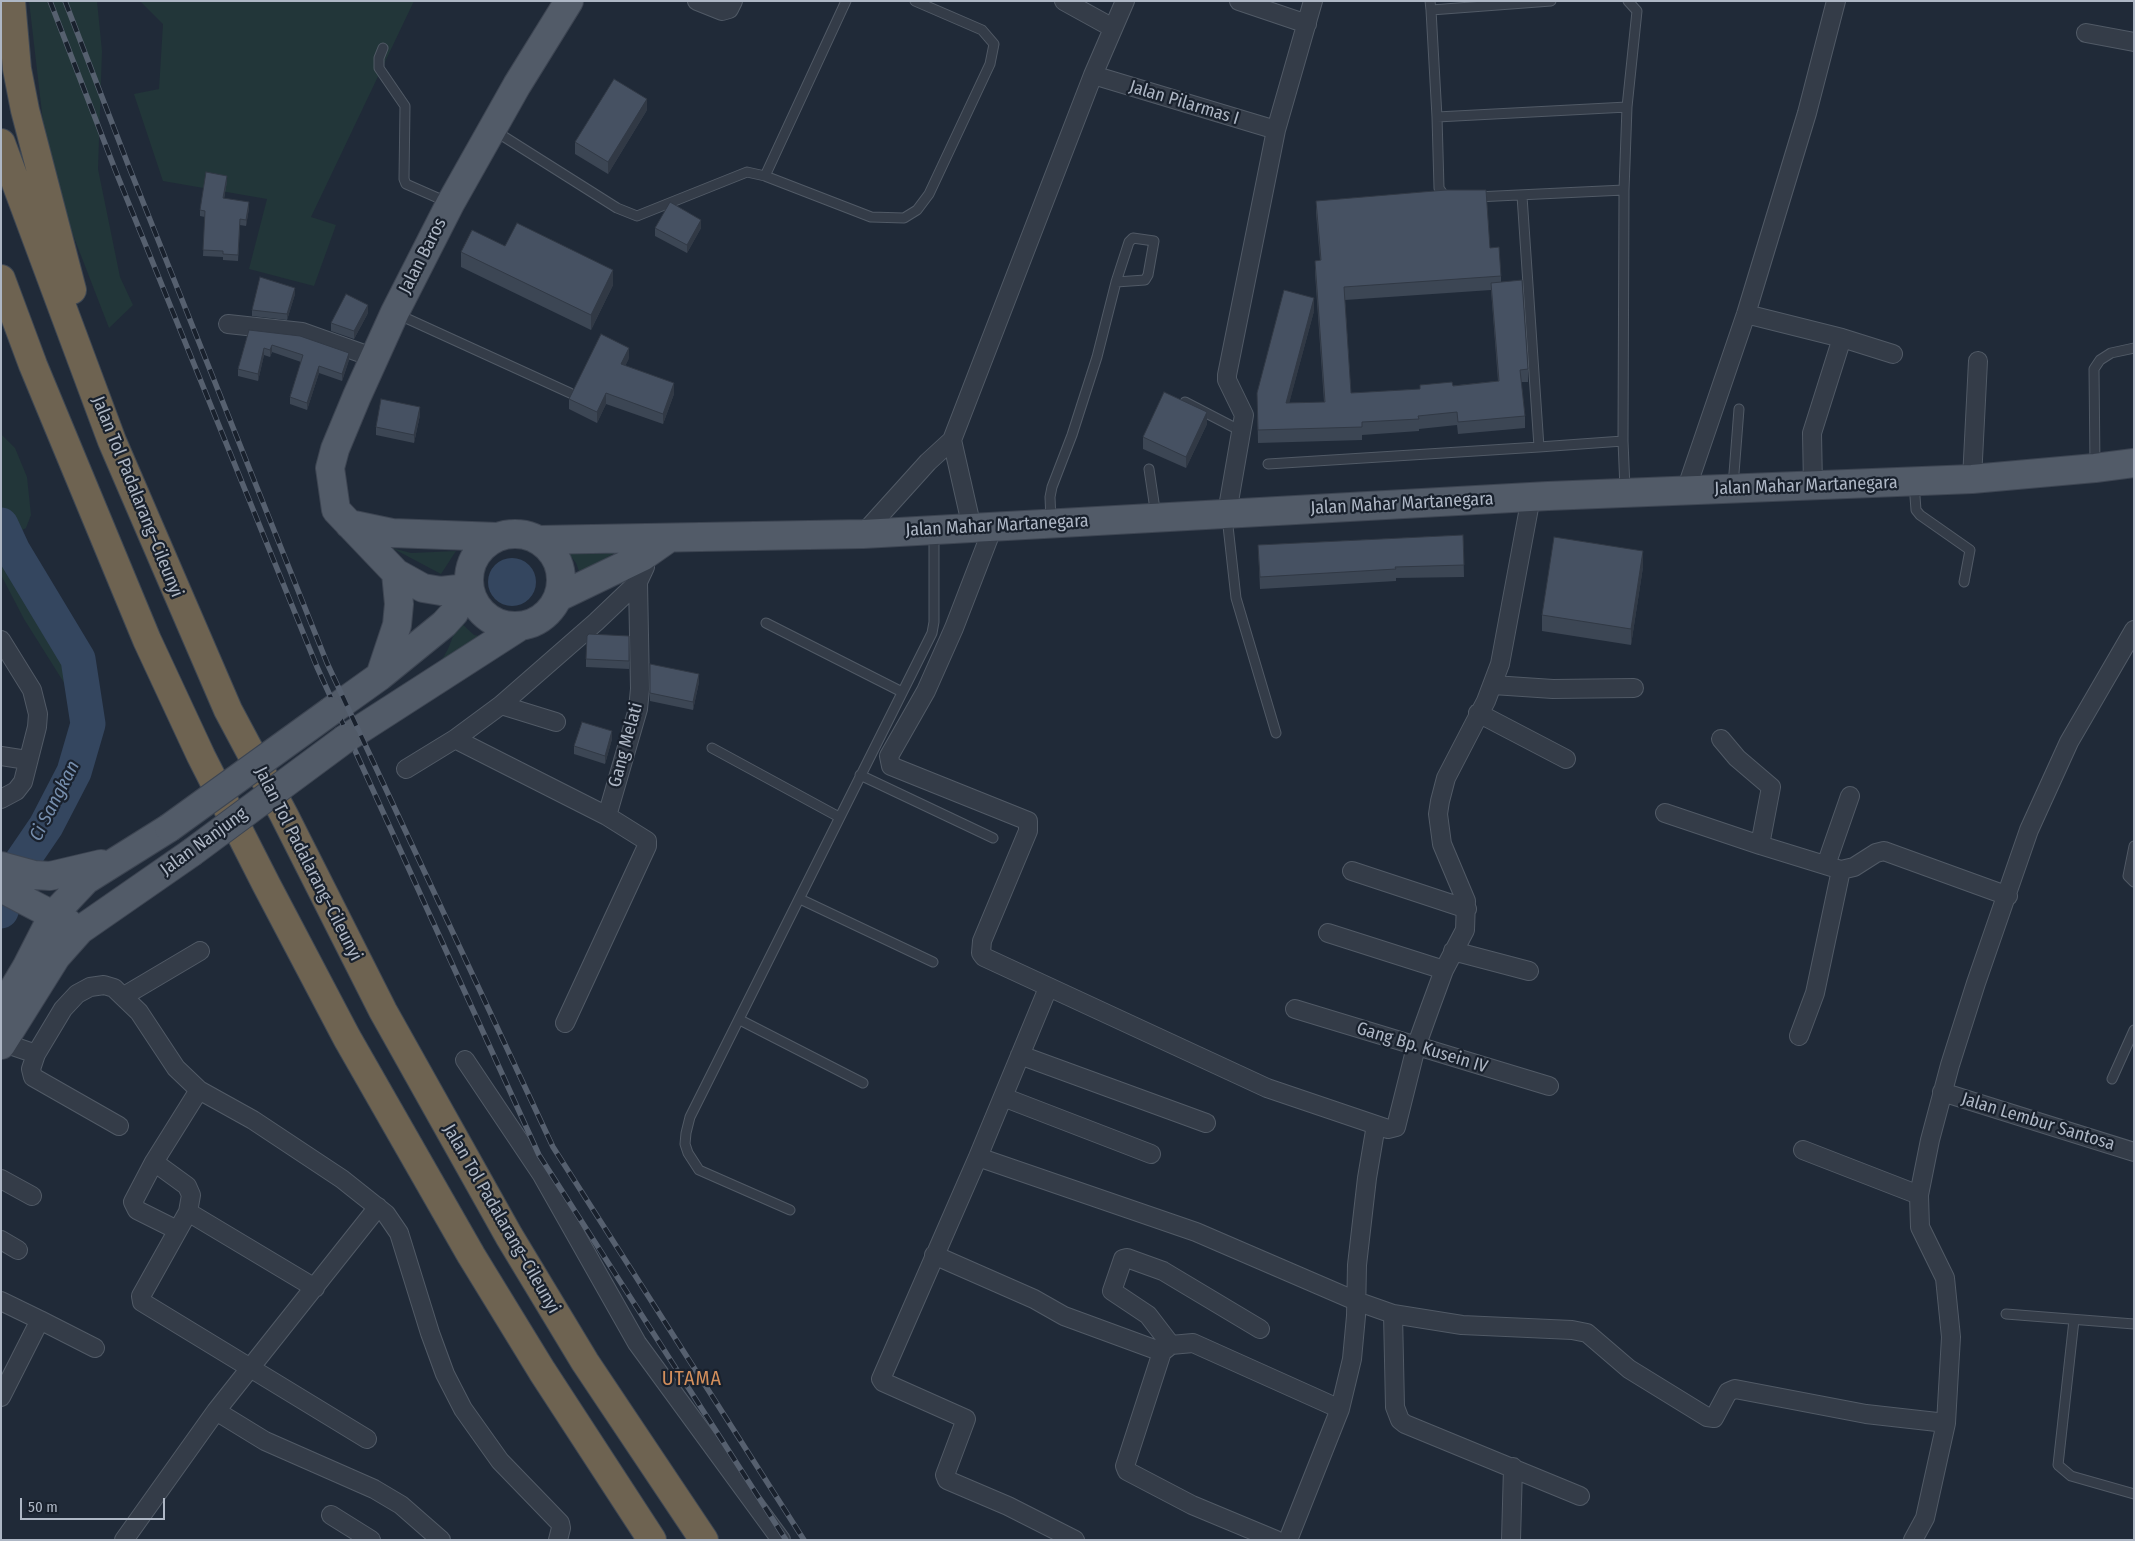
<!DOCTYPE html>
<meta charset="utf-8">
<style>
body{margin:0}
#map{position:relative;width:2135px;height:1541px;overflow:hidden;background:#202a38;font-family:"Fira Sans Condensed",sans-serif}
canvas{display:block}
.frame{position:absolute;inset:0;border:2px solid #aeb7c5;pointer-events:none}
.scale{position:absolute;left:20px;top:1498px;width:145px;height:22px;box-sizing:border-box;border:2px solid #aeb7c5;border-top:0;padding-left:6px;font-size:15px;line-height:18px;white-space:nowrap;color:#aeb7c5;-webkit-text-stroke:4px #19212d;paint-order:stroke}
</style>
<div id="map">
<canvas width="2135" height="1541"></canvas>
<div class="frame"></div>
<div class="scale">50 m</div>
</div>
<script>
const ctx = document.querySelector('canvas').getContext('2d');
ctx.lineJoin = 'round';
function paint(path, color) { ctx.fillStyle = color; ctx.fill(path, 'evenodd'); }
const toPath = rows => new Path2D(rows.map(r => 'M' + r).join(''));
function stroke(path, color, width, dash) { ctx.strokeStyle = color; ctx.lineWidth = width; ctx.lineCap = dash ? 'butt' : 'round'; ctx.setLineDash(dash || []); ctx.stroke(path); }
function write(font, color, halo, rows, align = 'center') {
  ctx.font = font + ' "Fira Sans Condensed",sans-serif'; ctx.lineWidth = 4.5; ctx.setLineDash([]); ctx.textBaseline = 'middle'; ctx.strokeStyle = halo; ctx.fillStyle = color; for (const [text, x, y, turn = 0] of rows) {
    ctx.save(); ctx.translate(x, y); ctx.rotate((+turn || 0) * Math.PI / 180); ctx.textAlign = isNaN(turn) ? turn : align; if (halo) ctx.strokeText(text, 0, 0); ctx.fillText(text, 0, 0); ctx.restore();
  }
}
const green = toPath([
 [29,1,97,1,102,51,98,169,120,277,133,305,109,328,63,209,45,139],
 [140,1,414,1,311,217,336,225,314,286,249,269,267,199,163,181,134,94,159,89,163,24],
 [1,434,15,448,27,477,31,515,26,528,15,534,1,548,69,655,75,679,73,697,24,619,1,575],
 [563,546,621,549,580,574,576,563],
 [392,548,411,553,456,551,441,574],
 [459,621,474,635,485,637,433,676,448,649]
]);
const water = toPath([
 '488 582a24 24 0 1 1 48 0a24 24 0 1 1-48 0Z'
]);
const river = toPath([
 [1,525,13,551,78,659,88,724,74,772,46,826,18,867,1,911]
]);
const lane = toPath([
 [1430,1,1431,10,1551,1],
 [1431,10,1437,117,1627,107],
 [383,48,379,58,379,68,405,106,404,179,406,184,447,202],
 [1437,117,1439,188,1443,194,1449,197],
 [495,131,617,208,637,216,747,172,765,176,871,217,904,218,917,210,929,194,990,64,994,44,982,30,915,1],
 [765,176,846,1],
 [1476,197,1624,190],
 [397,314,570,393],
 [1185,402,1241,431],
 [1539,447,1623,441],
 [1268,464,1539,447,1522,196],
 [2095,466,2094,369,2100,360,2111,353,2134,348],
 [1149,469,1156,516],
 [1914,483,1916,510,1920,515,1970,550,1964,582],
 [1733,486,1739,409],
 [1625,489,1623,441,1624,190,1627,107,1637,11,1628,1],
 [1227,517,1236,598,1276,733],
 [1051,521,1050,497,1052,487,1072,435,1097,357,1116,282,1129,242,1133,238,1154,241,1148,275,1145,280,1116,282],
 [766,623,902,692],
 [712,748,839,817],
 [860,775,993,838],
 [2134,846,2128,876,2134,882],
 [800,899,933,962],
 [740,1020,863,1083],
 [2112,1079,2134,1030],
 [790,1210,699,1170,688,1153,685,1144,686,1133,690,1117,932,633,934,622,934,534],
 [2006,1314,2134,1324],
 [2074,1320,2058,1465,2071,1476,2134,1494]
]);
const street = toPath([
 [697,1,722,11,729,9,733,1],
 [1064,1,1113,28],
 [1239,1,1307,24],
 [2086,33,2134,42],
 [1093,75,1276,130],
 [1746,314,1842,338,1893,354],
 [228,324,302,332,375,358],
 [952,440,972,528],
 [1972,479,1978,361],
 [1813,486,1812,433,1842,338],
 [1686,490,1746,314,1807,113,1836,1],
 [1227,513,1244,415,1227,380,1227,375,1276,130,1313,1],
 [993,527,954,628,926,691,889,756,891,766,1028,821,1028,831,982,941,981,953,984,957,1267,1088,1388,1129,1396,1127,1416,1047,1430,1008,1444,970,1465,930,1466,901,1442,844,1438,814,1440,801,1446,778,1486,701,1500,664,1531,497],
 [863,534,928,462,952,440,1093,75,1125,1],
 [1,640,32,690,38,714,37,727,23,782,16,791,1,799],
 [1493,685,1553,689,1634,688],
 [501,705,556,722],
 [1478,713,1566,759],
 [455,739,607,816,647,841,647,846,565,1023],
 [1721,739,1737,758,1771,787,1760,845,1841,870,1854,867,1876,853,1884,851,2008,896],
 [1,756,27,760],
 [406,769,455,739,501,705,596,622,638,582,645,567,642,557],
 [1665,813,1760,845],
 [607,816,638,709,640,689,638,582],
 [1826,865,1850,796],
 [1352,871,1467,909],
 [1328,933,1444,970],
 [1453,951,1529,971],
 [1048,988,978,1157,881,1379,883,1382,966,1419,945,1475,947,1480,1008,1506,1075,1540],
 [124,996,200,951],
 [1295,1009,1549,1086],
 [1799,1036,1815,993,1841,870],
 [4,1043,36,1054,63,1009,77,994,90,987,104,985,114,988,139,1012,176,1068,199,1090,253,1120,342,1179,386,1214,399,1233,430,1333,445,1374,463,1409,500,1461,560,1523,561,1528,558,1540],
 [36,1054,31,1069,33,1077,119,1126],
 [1020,1055,1206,1123],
 [465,1060,542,1175,637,1343,781,1540],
 [1942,1092,2134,1152],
 [1003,1097,1151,1154],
 [1803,1150,1919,1195],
 [978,1157,1196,1232,1356,1301,1393,1314,1462,1325,1572,1330,1587,1333,1629,1369,1707,1417,1714,1418,1728,1392,1735,1389,1866,1414,1946,1423],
 [154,1162,187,1186,191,1195,188,1212,141,1296,142,1302,367,1439],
 [1,1179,32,1196],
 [188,1212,315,1288],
 [177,1230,137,1210,133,1202,154,1162,199,1090],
 [1,1240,18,1250],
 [934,1255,1034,1299,1064,1316,1162,1352],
 [1,1301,40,1320,1,1397],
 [1393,1314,1395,1407,1400,1420,1405,1424,1580,1496],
 [40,1320,95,1348],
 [1171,1345,1148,1315,1112,1291,1123,1259,1127,1258,1163,1271,1260,1329],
 [216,1411,265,1441,374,1489,401,1505,441,1540],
 [331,1515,371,1540],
 [124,1540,216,1411,378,1207],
 [1276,1540,1192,1505,1127,1471,1125,1466,1162,1352,1171,1345,1193,1343,1340,1409,1352,1359,1356,1316,1357,1265,1367,1178,1376,1125],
 [1288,1540,1340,1409],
 [1511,1540,1513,1467],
 [1913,1540,1925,1518,1946,1423,1951,1337,1945,1278,1920,1227,1919,1195,1930,1140,1950,1065,1976,983,2029,830,2069,742,2134,630]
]);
const primary = toPath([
 [349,524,392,533,498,537],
 '469 580a46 46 0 1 1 92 0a46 46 0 1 1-92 0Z',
 [538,540,863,534,1548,496,1972,479,2095,468,2134,463],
 [467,588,441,591,423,588,396,573,336,510,330,468,335,449,357,396,395,312,450,204,517,85,569,1],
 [559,597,642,557,669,538],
 [380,676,397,625,399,604,396,573],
 [331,711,380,676,444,624,454,613,467,588],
 [345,739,519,627],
 [1,866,34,875,50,876,101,864],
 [1,888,68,923],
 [1,1010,26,968,53,915,86,880,169,828],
 [1,1045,56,957,80,930,191,853]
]);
const highway = toPath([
 [11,1,17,69,25,110,72,290],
 [1,143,112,441,228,710,284,815,383,1011,509,1236,585,1362,704,1540],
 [1,279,33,365,147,640,201,756,266,884,347,1038,471,1255,542,1371,652,1540]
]);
const rail = toPath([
 [50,1,116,172,317,667,539,1155,786,1540],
 [65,1,129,167,327,663,553,1147,804,1540]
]);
const primaryBridge = toPath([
 [169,828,331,711],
 [191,853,345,739]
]);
const wall = toPath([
 [647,110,608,174,575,154,575,142],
 [227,181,224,199,249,208,246,226,240,225,238,261,223,260,223,257,203,256,205,217,200,216,200,210],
 [1316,201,1490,248,1501,276,1501,282,1528,369,1528,382,1521,382,1525,416,1525,428,1458,434,1457,425,1419,429,1419,431,1362,435,1362,440,1258,443,1257,393,1314,311,1289,403,1324,402,1315,273,1315,261,1320,260,1316,213],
 [1491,290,1498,381,1420,389,1351,393,1345,300],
 [655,228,701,228,687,253,655,236],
 [505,246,613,285,591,330,461,267,461,252],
 [295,294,287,320,252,316,252,310],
 [368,313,354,339,331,331,331,323],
 [249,330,349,360,342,381,319,373,307,410,290,404,290,397,301,362,272,352,270,357,264,355,258,381,238,376,238,369],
 [629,358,625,366,674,394,663,424,606,404,597,423,569,409,569,399],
 [420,415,414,443,376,435,376,427],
 [1207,424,1186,468,1143,449,1143,437],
 [1463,535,1464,577,1396,578,1396,581,1260,589,1258,545],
 [1643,567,1631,645,1542,631,1542,615],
 [629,636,629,669,586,667,586,659],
 [650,664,699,682,693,710,650,701],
 [612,739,605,764,574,754,574,746]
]);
const shadedWall = toPath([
 [647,99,647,110,608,174,608,162],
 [227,176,227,181,223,204,223,198],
 [249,202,249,208,246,226,246,220],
 [701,220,701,228,687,253,687,245],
 [613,270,613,285,591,330,591,315],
 [295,288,295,294,287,320,287,314],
 [1314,298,1314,311,1286,415,1286,403],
 [368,305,368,313,354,339,354,331],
 [272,345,272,352,270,357,270,350],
 [264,348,264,355,258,381,258,374],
 [629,348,629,358,621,375,621,364],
 [349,353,349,360,342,381,342,374],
 [319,366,319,373,307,410,307,403],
 [674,383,674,394,663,424,663,414],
 [606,393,606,404,597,423,597,412],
 [420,407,420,415,414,443,414,435],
 [1207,412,1207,424,1186,468,1186,457],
 [1643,551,1643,567,1631,645,1631,629],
 [699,674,699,682,693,710,693,702],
 [612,731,612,739,605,764,605,756]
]);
const building = toPath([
 [614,79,647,99,608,162,575,142,614,79],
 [206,172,227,176,223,198,249,202,246,220,240,219,238,255,223,254,223,251,203,250,205,211,200,210,206,172],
 [1446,190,1486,190,1490,248,1499,247,1501,276,1344,287,1351,393,1420,389,1420,385,1452,382,1453,386,1499,381,1491,283,1522,280,1528,369,1520,370,1525,416,1458,422,1457,412,1418,416,1419,419,1362,422,1362,427,1258,430,1257,393,1284,290,1314,298,1286,403,1325,402,1315,261,1321,260,1316,201,1446,190],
 [670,202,701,220,687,245,655,228,670,202],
 [517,223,613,270,591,315,461,252,472,230,505,246,517,223],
 [260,277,295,288,287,314,252,310,260,277],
 [346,294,368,305,354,331,331,323,346,294],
 [249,330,300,336,349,353,342,374,319,366,307,403,290,397,303,355,272,345,270,350,264,348,258,374,238,369,249,330],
 [601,334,629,348,621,364,674,383,663,414,606,393,597,412,569,399,601,334],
 [1164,392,1207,412,1186,457,1143,437,1164,392],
 [381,399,420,407,414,435,376,427,381,399],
 [1463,535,1464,565,1395,567,1396,569,1260,577,1258,545,1463,535],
 [1554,537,1643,551,1631,629,1542,615,1554,537],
 [589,634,629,636,629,661,586,659,587,636,589,634],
 [650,664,699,674,693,702,650,693,650,664],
 [582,722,612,731,605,756,574,746,582,722]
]);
const streetNames = [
 ["Jalan Pilarmas I",1184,103,17],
 ["Jalan Baros",423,256,-63],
 ["Jalan Mahar Martanegara",1806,486,-2],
 ["Jalan Tol Padalarang–Cileunyi",137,497,68],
 ["Jalan Mahar Martanegara",1402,504,-3],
 ["Jalan Mahar Martanegara",997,526,-3],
 ["Gang Melati",626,745,-75],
 ["Jalan Nanjung",204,842,-36],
 ["Jalan Tol Padalarang–Cileunyi",308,864,63],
 ["Gang Bp. Kusein IV",1422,1048,17],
 ["Jalan Lembur Santosa",2038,1122,17],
 ["Jalan Tol Padalarang–Cileunyi",501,1219,60]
];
const waterNames = [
 ["Ci Sangkan",55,801,-63]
];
const quarterNames = [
 ["UTAMA",692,1379]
];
paint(green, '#223639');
paint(water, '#34465f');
stroke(river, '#34465f', 35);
stroke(lane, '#515a66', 11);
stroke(street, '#515a66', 20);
stroke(primary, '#3d4552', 30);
stroke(highway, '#3e4753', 30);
stroke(lane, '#343c48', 9);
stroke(street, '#343c48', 18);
stroke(primary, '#525b68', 28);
stroke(highway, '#6e6351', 28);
stroke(rail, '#56606f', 5.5);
stroke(rail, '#19212d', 4, [11]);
stroke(primaryBridge, '#3d4552', 30, []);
stroke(primaryBridge, '#525b68', 28);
paint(wall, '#3c4654');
paint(shadedWall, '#313945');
paint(building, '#465162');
stroke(building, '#313945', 1);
write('18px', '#aeb7c5', '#19212d', streetNames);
write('italic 19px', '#768ead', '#19212d', waterNames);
ctx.letterSpacing = '1px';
write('20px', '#d38f5c', '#19212d', quarterNames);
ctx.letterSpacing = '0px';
</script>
